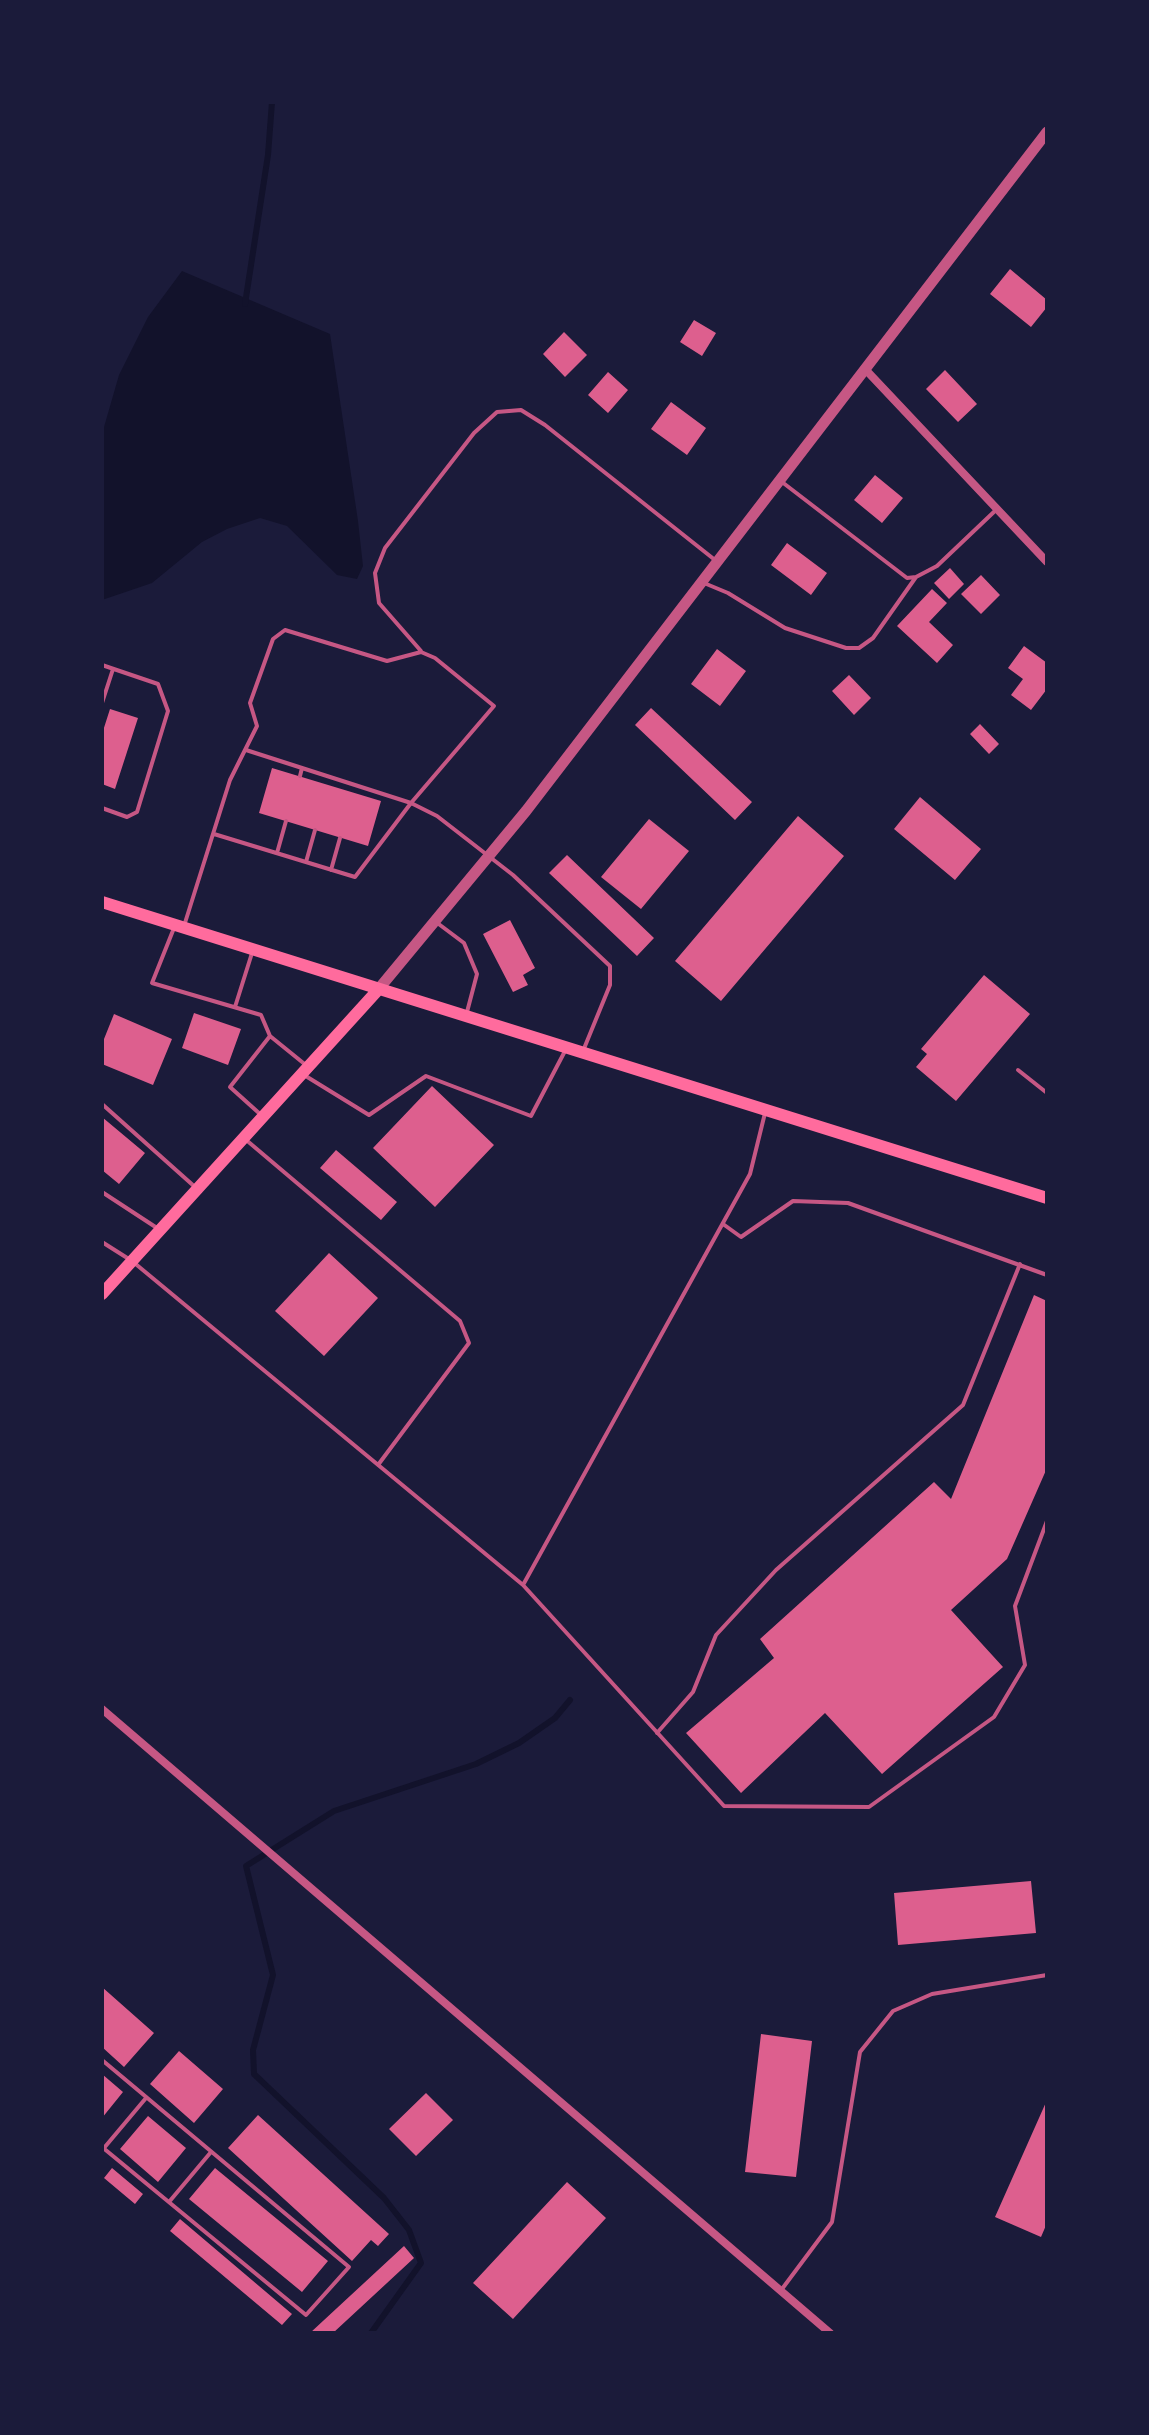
<!DOCTYPE html>
<style>
body{margin:0}
#map{position:relative;width:1149px;height:2435px;overflow:hidden;background:#1b1b3a;font-family:Helvetica,sans-serif}
canvas{display:block}
.frame{position:absolute;inset:0;border:104px solid #1b1b3a;pointer-events:none}
</style>
<div id="map">
<canvas width="1149" height="2435"></canvas>
<div class="frame"></div>
</div>
<script>
const ctx = document.querySelector('canvas').getContext('2d');
ctx.lineJoin = 'round';
function paint(path, color) { ctx.fillStyle = color; ctx.fill(path, 'evenodd'); }
const toPath = rows => new Path2D(rows.map(r => 'M' + r).join(''));
function stroke(path, color, width, dash) { ctx.strokeStyle = color; ctx.lineWidth = width; ctx.lineCap = dash ? 'butt' : 'round'; ctx.setLineDash(dash || []); ctx.stroke(path); }
const water = toPath([
 [182,271,330,334,358,521,363,566,357,579,337,575,287,526,260,518,227,529,202,542,152,583,102,600,102,434,119,375,148,317]
]);
const stream = toPath([
 [245,304,268,155,272,102],
 [371,2333,421,2263,409,2230,384,2198,254,2074,253,2050,273,1975,246,1866,334,1811,476,1764,519,1743,555,1718,570,1700]
]);
const building = toPath([
 [1010,269,1047,300,1047,307,1031,327,990,294],
 [694,320,716,333,702,356,680,342],
 [564,332,587,355,565,377,543,354],
 [945,370,977,404,958,422,926,389],
 [608,372,628,390,608,413,588,395],
 [671,402,706,428,687,455,651,429],
 [875,475,903,498,882,523,854,500],
 [787,543,827,573,811,595,771,565],
 [950,568,964,584,949,599,934,583],
 [981,575,1000,595,981,614,961,594],
 [932,589,947,603,929,622,953,645,937,663,897,626],
 [1024,646,1047,663,1047,689,1031,710,1011,695,1023,679,1008,668],
 [717,649,746,671,720,706,691,684],
 [849,675,871,698,854,715,832,691],
 [651,708,752,802,735,820,635,725],
 [110,709,138,718,115,789,102,784,102,734],
 [980,724,999,744,989,754,970,734],
 [272,768,381,801,368,846,259,813],
 [920,797,981,849,955,880,894,829],
 [798,816,844,856,721,1001,675,961],
 [649,819,689,851,641,909,601,877],
 [567,855,654,938,637,956,549,873],
 [510,920,535,968,523,975,528,985,513,992,483,934],
 [984,975,1030,1014,956,1101,916,1067,927,1054,921,1049],
 [194,1013,241,1029,228,1065,182,1048],
 [114,1014,172,1039,153,1085,102,1064,102,1044],
 [432,1086,494,1145,435,1207,373,1148],
 [102,1117,145,1153,119,1184,102,1170],
 [336,1150,397,1202,381,1220,320,1168],
 [329,1253,378,1298,324,1356,275,1311],
 [1034,1295,1047,1301,1047,1468,1007,1559,951,1610,1003,1667,882,1774,825,1713,741,1793,686,1733,774,1658,760,1639,934,1482,951,1499],
 [1031,1881,1036,1933,898,1945,894,1893],
 [102,1987,154,2033,124,2067,102,2047],
 [761,2034,812,2041,796,2177,745,2172],
 [179,2051,223,2089,194,2123,150,2084],
 [102,2074,123,2092,102,2118],
 [426,2093,453,2120,416,2156,389,2129],
 [1047,2100,1047,2223,1041,2237,995,2217],
 [258,2115,389,2234,378,2246,371,2240,352,2261,228,2148],
 [148,2116,186,2148,158,2182,120,2149],
 [112,2168,143,2194,135,2204,104,2178],
 [215,2168,328,2261,302,2292,189,2199],
 [567,2182,606,2218,513,2319,473,2283],
 [180,2219,292,2314,282,2325,170,2231],
 [404,2246,414,2258,333,2333,310,2333]
]);
const service = toPath([
 [782,482,907,578,916,577,937,566,997,509],
 [704,583,728,593,785,628,846,648,859,648,873,638,916,577],
 [421,651,379,603,375,573,385,548,474,433,497,412,521,410,545,425,715,560],
 [102,665,158,684,168,711,137,812,127,817,102,808],
 [102,703,113,669],
 [300,776,302,768],
 [214,834,355,877,411,803,246,750],
 [277,853,286,821],
 [306,862,315,830],
 [331,870,340,838],
 [436,922,464,943,477,974,467,1012],
 [184,926,230,780,257,726,250,703,273,639,285,630,387,661,421,652,435,658,494,706,411,803,437,816,513,875,610,966,610,985,583,1051],
 [174,928,152,983,261,1015,270,1036,307,1066],
 [235,1007,252,953],
 [1018,1070,1047,1093],
 [304,1075,369,1115,426,1076,531,1116,565,1051],
 [102,1104,195,1187],
 [260,1114,230,1087,270,1036],
 [245,1139,460,1321,469,1343,378,1465],
 [102,1192,157,1228],
 [723,1224,741,1237,793,1201,848,1203,1047,1275],
 [102,1242,132,1261,523,1585,750,1174,765,1113],
 [523,1585,724,1806,869,1807,994,1717,1025,1665,1015,1606,1047,1521],
 [657,1733,693,1692,716,1635,776,1570,963,1405,1020,1264],
 [102,2060,349,2267,306,2315,102,2147],
 [104,2148,146,2098],
 [169,2202,211,2152],
 [782,2289,832,2222,860,2052,893,2011,932,1994,1047,1975]
]);
const minor = toPath([
 [865,369,1047,562],
 [102,1709,830,2333]
]);
const tertiary = toPath([
 [377,991,526,811,1047,132]
]);
const secondary = toPath([
 [102,902,1047,1198],
 [102,1294,377,991]
]);
paint(water, '#12122b');
stroke(stream, '#12122b', 6);
paint(building, '#dd5f8e');
stroke(service, '#c65784', 4);
stroke(minor, '#c65784', 8);
stroke(tertiary, '#c65784', 11);
stroke(secondary, '#ff6b9d', 12);
</script>
